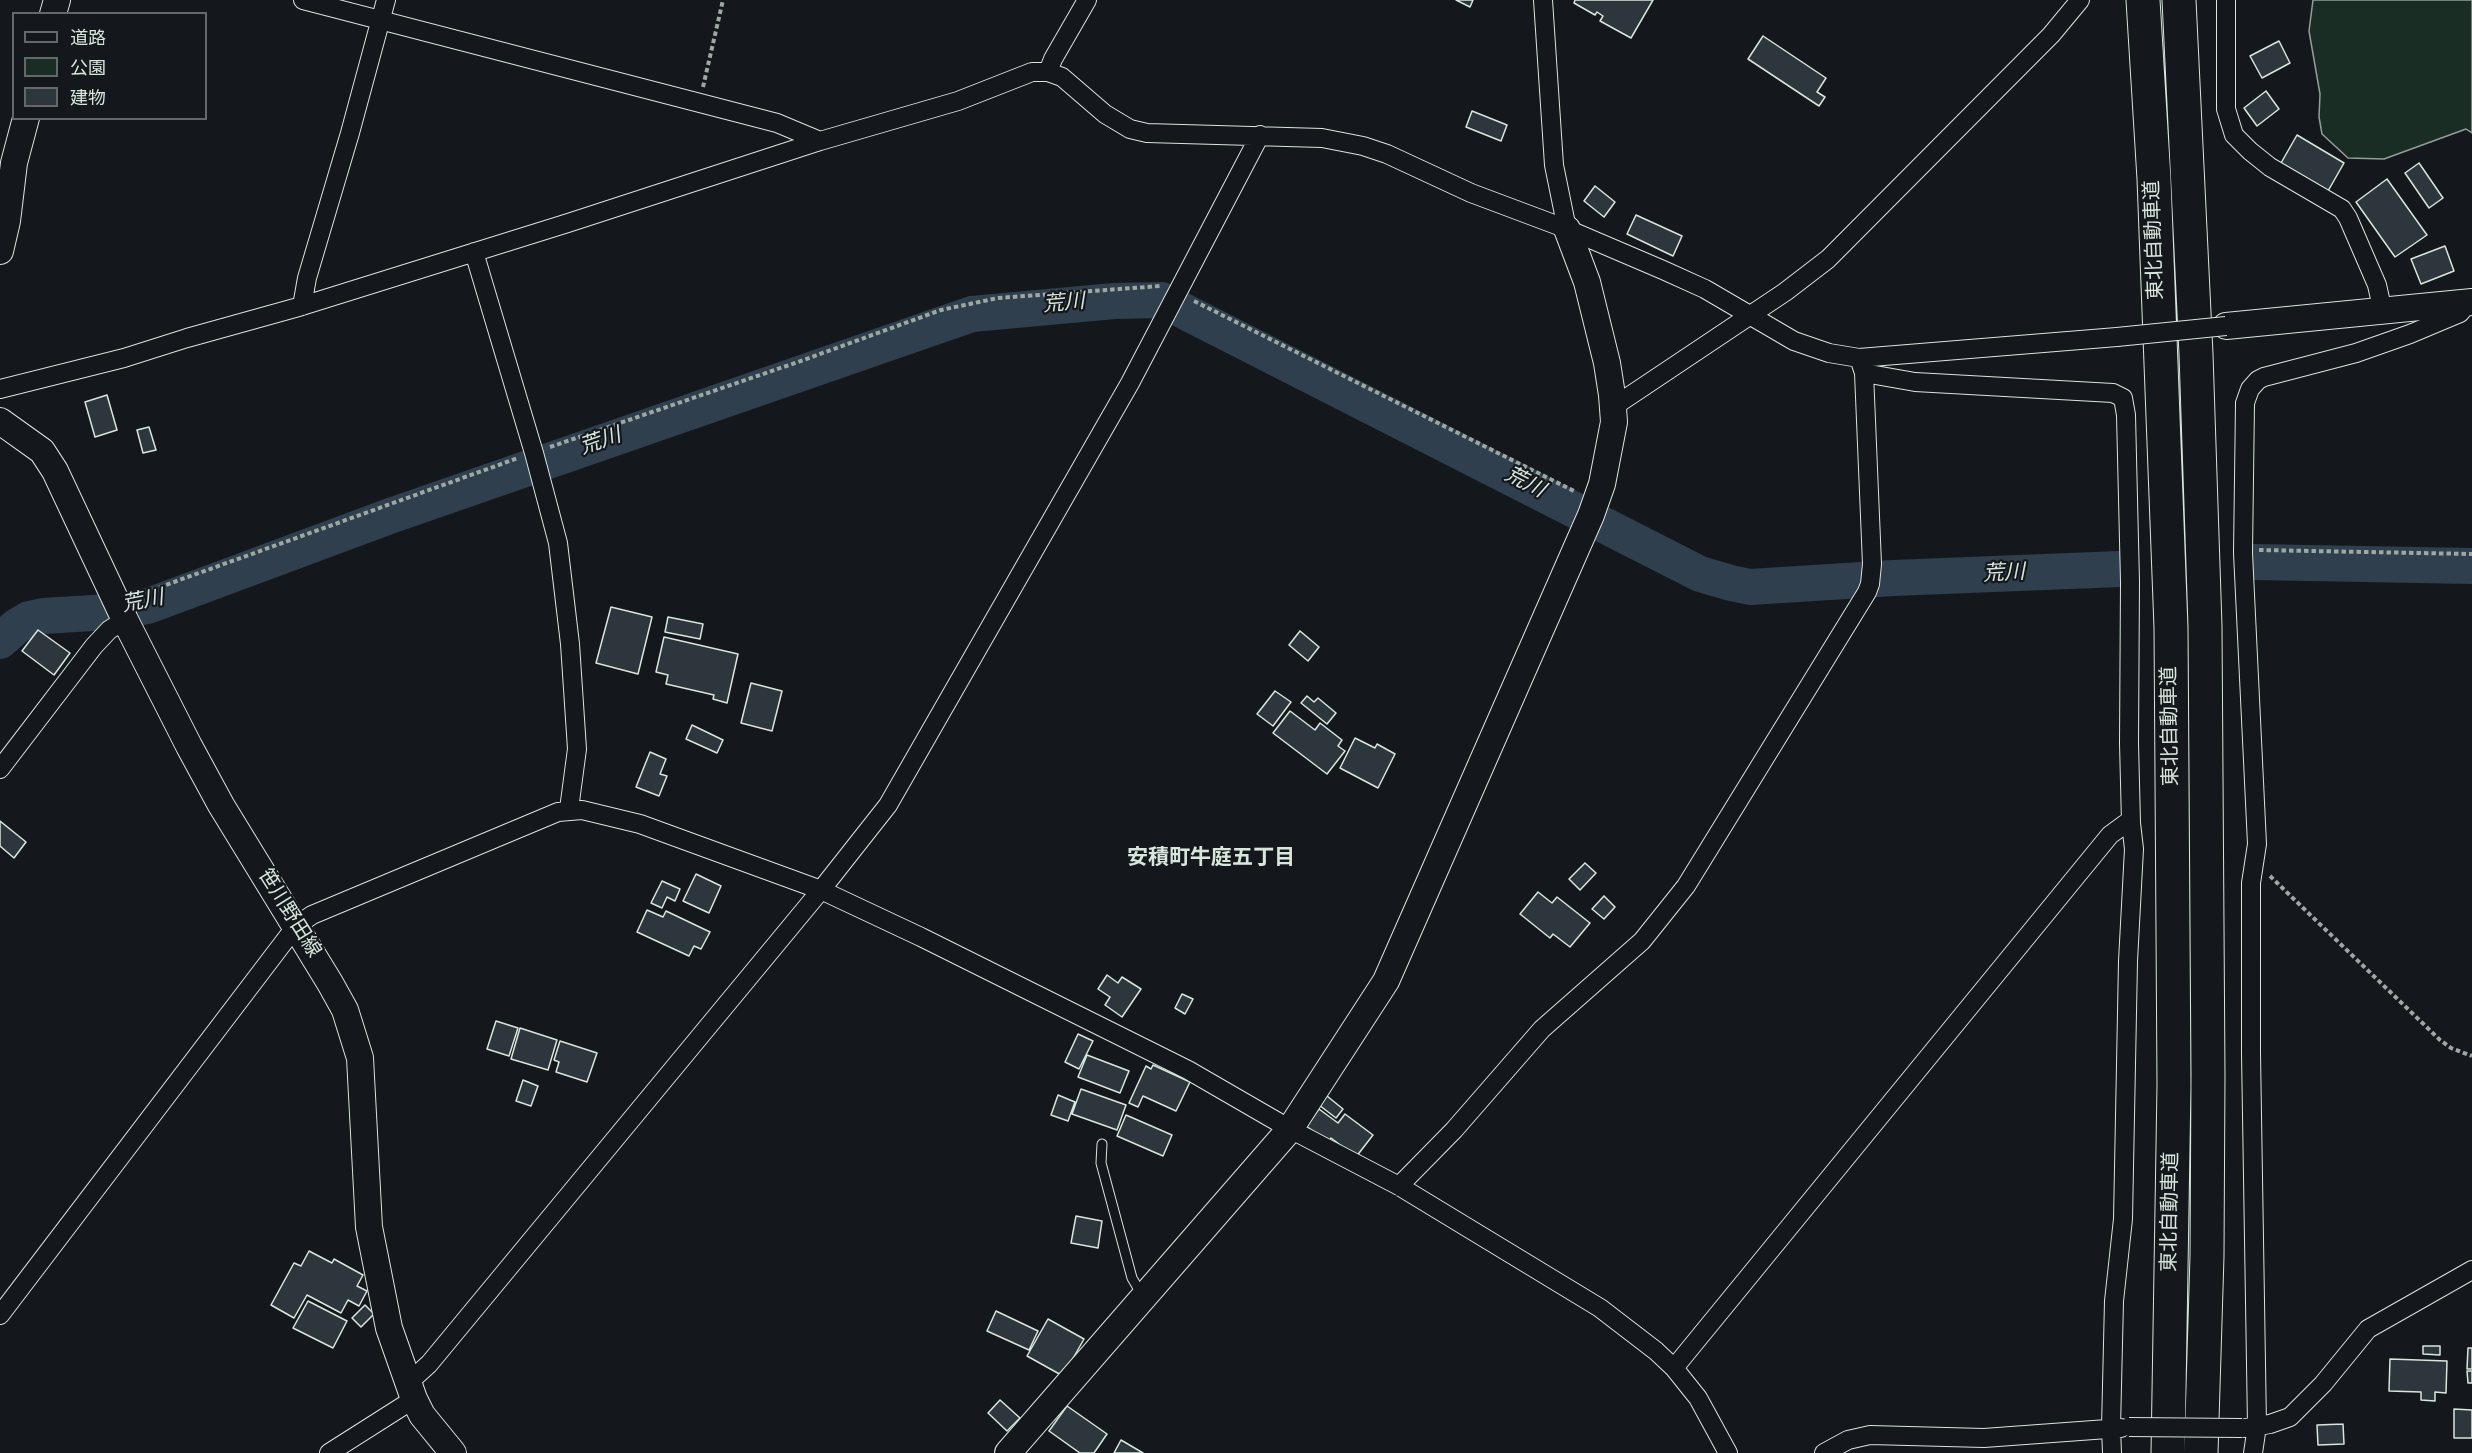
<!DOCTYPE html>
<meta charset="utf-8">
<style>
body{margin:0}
#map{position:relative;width:2472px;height:1453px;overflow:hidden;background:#14181c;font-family:Overpass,"Noto Sans JP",sans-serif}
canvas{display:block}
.legend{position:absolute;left:12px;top:12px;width:195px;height:108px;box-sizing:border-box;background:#14181c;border:2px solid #626a69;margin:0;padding:8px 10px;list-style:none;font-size:18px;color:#d8e6dc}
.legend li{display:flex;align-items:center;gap:12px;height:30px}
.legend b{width:30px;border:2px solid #626a69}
</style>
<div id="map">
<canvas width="2472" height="1453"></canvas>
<ul class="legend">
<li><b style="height:8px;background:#14181c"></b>道路</li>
<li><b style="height:16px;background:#1a2d24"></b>公園</li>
<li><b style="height:16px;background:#2c363c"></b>建物</li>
</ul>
</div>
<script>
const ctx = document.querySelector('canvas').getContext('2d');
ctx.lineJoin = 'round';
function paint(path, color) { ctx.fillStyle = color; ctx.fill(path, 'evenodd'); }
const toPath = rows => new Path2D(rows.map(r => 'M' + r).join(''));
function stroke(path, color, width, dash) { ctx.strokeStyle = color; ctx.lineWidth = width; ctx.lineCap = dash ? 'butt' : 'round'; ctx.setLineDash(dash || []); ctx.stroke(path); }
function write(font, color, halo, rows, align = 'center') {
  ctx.font = font + ' Overpass,"Noto Sans JP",sans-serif'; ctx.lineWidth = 4.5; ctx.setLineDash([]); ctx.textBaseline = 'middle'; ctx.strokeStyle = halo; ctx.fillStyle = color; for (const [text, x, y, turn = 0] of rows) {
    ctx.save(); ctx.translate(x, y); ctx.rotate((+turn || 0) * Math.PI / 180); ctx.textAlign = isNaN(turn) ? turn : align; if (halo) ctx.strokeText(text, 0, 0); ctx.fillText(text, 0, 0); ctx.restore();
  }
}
const green = toPath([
 [2313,0,2472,0,2472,133,2466,129,2384,159,2348,158,2322,134,2319,117,2320,94,2309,31,2313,0]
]);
const river = toPath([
 [2254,562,2472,566],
 [0,641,17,626,29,619,43,616,109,612,148,606,390,516,972,314,1114,301,1162,300,1700,574,1731,583,1750,587,1893,578,2120,569]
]);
const building = toPath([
 [1456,0,1473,0,1470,7,1456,0],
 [1575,0,1653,0,1631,38,1600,21,1603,16,1597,12,1595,15,1574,3,1575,0],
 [1763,36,1826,78,1817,92,1825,97,1819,106,1748,59,1763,36],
 [2279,41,2290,63,2262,78,2250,56,2279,41],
 [2266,91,2279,109,2257,126,2244,108,2266,91],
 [1472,111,1507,125,1501,141,1466,127,1472,111],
 [2297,135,2344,163,2328,191,2281,163,2297,135],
 [2419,163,2443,198,2429,208,2405,173,2419,163],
 [2387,179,2427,235,2395,257,2356,202,2387,179],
 [1595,186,1615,202,1604,217,1584,201,1595,186],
 [1636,215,1682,236,1673,256,1627,234,1636,215],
 [2445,246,2454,271,2421,284,2411,259,2445,246],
 [107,395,117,430,95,437,85,402,107,395],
 [149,427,156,450,143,453,137,430,149,427],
 [611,607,652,617,638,674,596,663,611,607],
 [668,617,703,624,700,639,665,632,668,617],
 [38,630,70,653,54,675,22,651,38,630],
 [1300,631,1319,647,1308,661,1289,645,1300,631],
 [664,637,738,654,727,703,713,699,714,695,666,684,668,675,656,672,664,637],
 [751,683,782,691,772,731,741,723,751,683],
 [1275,691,1291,702,1273,726,1257,714,1275,691],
 [1307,696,1314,702,1318,698,1336,713,1327,724,1301,703,1307,696],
 [1290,711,1315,730,1320,723,1342,740,1338,746,1345,751,1327,774,1273,733,1290,711],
 [692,725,723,740,717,753,686,739,692,725],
 [1355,738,1375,748,1377,744,1395,754,1378,788,1340,768,1355,738],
 [650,752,666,759,660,774,667,776,659,796,636,787,650,752],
 [0,821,26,842,14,858,0,846,0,821],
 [1585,863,1596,873,1580,890,1569,879,1585,863],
 [696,874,721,886,709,913,683,901,696,874],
 [662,881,680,889,675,901,667,897,662,908,651,903,662,881],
 [1538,892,1552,903,1557,897,1590,923,1570,947,1553,934,1550,938,1520,914,1538,892],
 [1604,896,1615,907,1604,919,1592,909,1604,896],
 [647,910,663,917,666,911,710,932,701,949,694,946,689,956,637,932,647,910],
 [1107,975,1118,983,1122,977,1141,989,1122,1017,1105,1005,1110,997,1098,989,1107,975],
 [1182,994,1193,999,1185,1014,1175,1008,1182,994],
 [496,1021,518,1028,509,1056,487,1049,496,1021],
 [520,1028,557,1040,548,1070,511,1059,520,1028],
 [1078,1034,1093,1041,1079,1069,1065,1062,1078,1034],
 [560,1041,597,1053,587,1082,556,1072,559,1062,554,1060,560,1041],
 [1087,1055,1129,1071,1120,1093,1078,1077,1087,1055],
 [1153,1065,1190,1082,1176,1111,1143,1096,1138,1107,1129,1103,1146,1066,1151,1069,1153,1065],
 [523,1080,538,1086,531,1106,516,1101,523,1080],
 [1081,1089,1126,1105,1117,1130,1072,1114,1081,1089],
 [1058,1095,1075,1102,1068,1121,1051,1115,1058,1095],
 [1327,1096,1343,1109,1336,1118,1319,1105,1327,1096],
 [1319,1109,1338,1123,1345,1114,1373,1135,1356,1157,1331,1138,1329,1142,1306,1126,1319,1109],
 [1126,1115,1172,1135,1163,1156,1117,1136,1126,1115],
 [1076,1216,1102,1221,1098,1248,1071,1243,1076,1216],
 [309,1251,332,1263,334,1259,363,1275,357,1286,367,1291,359,1306,348,1300,341,1313,307,1295,294,1318,271,1305,294,1263,301,1266,309,1251],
 [308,1301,347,1321,333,1348,293,1328,308,1301],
 [365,1305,374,1314,361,1327,352,1318,365,1305],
 [996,1311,1038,1331,1029,1350,987,1331,996,1311],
 [1048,1319,1084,1339,1063,1376,1027,1356,1048,1319],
 [2423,1346,2440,1346,2440,1355,2423,1354,2423,1346],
 [2468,1348,2472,1348,2472,1369,2467,1369,2468,1348],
 [2390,1359,2447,1361,2446,1393,2435,1392,2435,1401,2421,1400,2421,1392,2389,1391,2390,1359],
 [2467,1371,2472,1371,2472,1383,2468,1383,2467,1371],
 [1000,1400,1020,1418,1007,1431,988,1413,1000,1400],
 [1067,1406,1107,1434,1094,1453,1080,1453,1049,1431,1067,1406],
 [2454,1409,2472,1410,2472,1438,2454,1438,2454,1409],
 [2343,1424,2344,1444,2318,1445,2317,1425,2343,1424],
 [1121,1440,1143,1453,1114,1453,1121,1440]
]);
const path = toPath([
 [703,87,723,0],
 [1194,301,1576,492],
 [550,447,798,362,941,310,998,298,1160,286],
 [2259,550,2472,554],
 [138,595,518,458],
 [2270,876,2440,1040,2451,1048,2472,1056]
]);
const lane = toPath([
 [1102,1144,1101,1163,1132,1278,1142,1295]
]);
const street = toPath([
 [303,0,777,123,820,141],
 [1543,0,1554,165,1567,229],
 [2226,0,2226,109,2234,135,2250,151,2270,167,2342,209,2348,218,2377,285,2383,312],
 [1048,72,1053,59,1087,0],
 [474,252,534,453,558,543,570,644,577,749,569,809],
 [302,306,307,278,350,133,386,0],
 [1864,373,1915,382,2113,393,2123,398,2126,415,2130,582,2129,743,2131,823,2134,849,2128,961,2123,1219,2114,1301,2111,1428,2112,1453],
 [0,389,124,358,187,338,302,306,568,223,820,141,958,101,1032,72,1048,72,1062,77,1105,114,1130,129,1147,133,1322,138,1363,146,1387,154,1471,193,1567,229,1663,270,1705,289,1794,341,1829,353,1859,358,2117,337],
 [1613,407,1785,292,1828,259,2051,35,2080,0],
 [0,769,94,646,109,630,125,620],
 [1399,1186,1454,1130,1542,1029,1642,941,1686,886,1867,592,1870,584,1872,564,1864,373,1861,364],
 [0,1315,296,926,312,915,558,812,582,810,640,824,821,890,921,937,1188,1070,1290,1129,1399,1186,1600,1308,1656,1351,1674,1368,1698,1398,1728,1453],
 [1674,1368,2110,835,2125,824,2131,823],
 [407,1384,429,1364,821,890,888,805,1130,383,1260,135],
 [2246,1428,2270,1424,2290,1417,2323,1384,2368,1329,2472,1270],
 [329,1453,414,1399],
 [1824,1453,1848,1440,1870,1435,1984,1438,2121,1428],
 [2253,1453,2257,1426,2251,1053,2251,883,2257,844,2243,553,2245,403,2250,389,2258,380,2264,377,2356,353,2410,334,2460,313,2468,303]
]);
const secondary = toPath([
 [53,14,57,0],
 [0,251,7,221,14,163,26,118],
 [2226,326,2472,302],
 [0,421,42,451,55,471,125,620,189,746,221,805,330,983,345,1010,360,1058,369,1227,389,1328,414,1399,422,1415,453,1453],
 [1008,1453,1290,1129,1386,981,1591,515,1602,484,1614,422,1612,395,1607,363,1587,282,1567,229]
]);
const highway = toPath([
 [2143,0,2154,179,2171,628,2174,1085,2168,1453],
 [2179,0,2196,354,2205,626,2208,1075,2207,1256,2201,1453]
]);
const streetBridge = toPath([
 [2117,337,2226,326],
 [2129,1427,2242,1428]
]);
const streetNames = [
 ["東北自動車道",2156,240,-92],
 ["東北自動車道",2172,726,-91],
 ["笹川野田線",288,914,58],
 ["東北自動車道",2172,1212,-89]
];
const waterNames = [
 ["荒川",1064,305,-5],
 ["荒川",601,443,-19],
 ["荒川",1524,484,27],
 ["荒川",2004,575,-3],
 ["荒川",143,603,-11]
];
const neighbourhoodNames = [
 ["安積町牛庭五丁目",1211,860]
];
paint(green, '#1a2d24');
stroke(green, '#939e99', 1.5);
stroke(river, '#2f3f4d', 36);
paint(building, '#2c363c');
stroke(building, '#d8e6dc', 1.5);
stroke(lane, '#d8e6dc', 11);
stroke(street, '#d8e6dc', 20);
stroke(secondary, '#d8e6dc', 28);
stroke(highway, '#d8e6dc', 35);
stroke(path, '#9da8a2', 4, [4.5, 3]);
stroke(lane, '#14181c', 9);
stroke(street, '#14181c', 18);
stroke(secondary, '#14181c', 26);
stroke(highway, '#14181c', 33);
stroke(streetBridge, '#d8e6dc', 20, []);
stroke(streetBridge, '#14181c', 18);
write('20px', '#d8e6dc', '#14181c', streetNames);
write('italic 21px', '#d8e6dc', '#14181c', waterNames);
write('bold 21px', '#d8e6dc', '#14181c', neighbourhoodNames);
</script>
